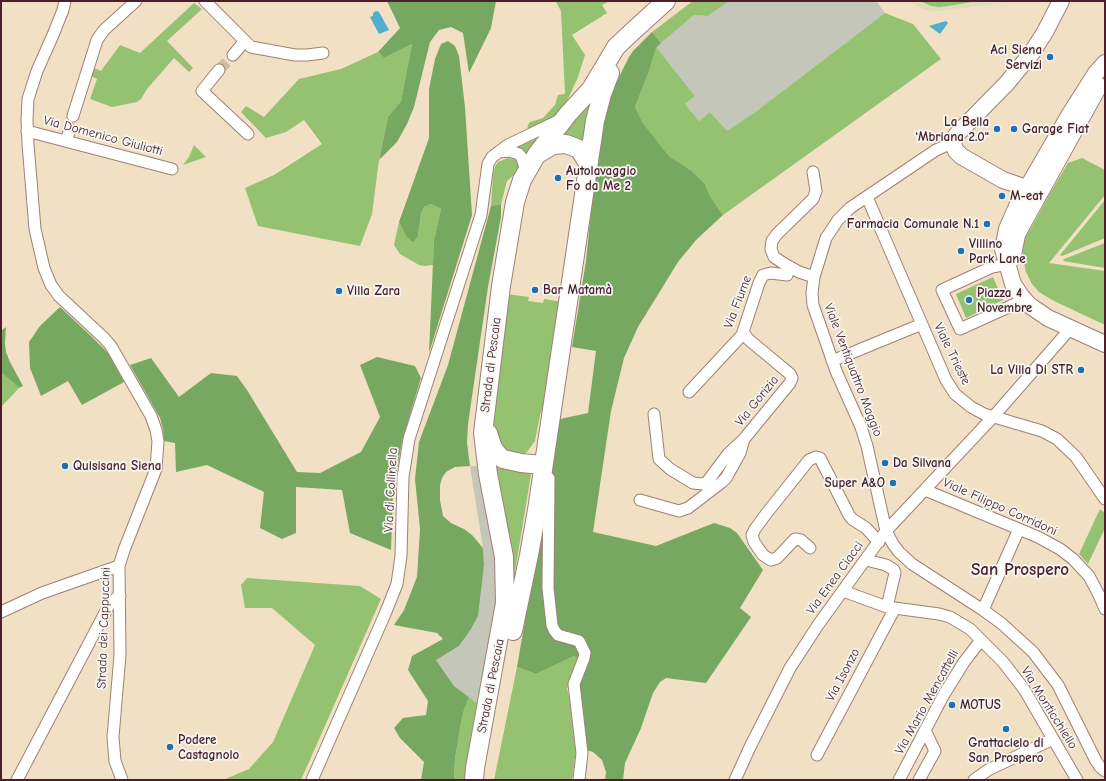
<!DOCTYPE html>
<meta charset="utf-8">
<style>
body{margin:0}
#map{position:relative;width:1106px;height:781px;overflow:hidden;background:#f1e0c3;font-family:"Comic Neue",sans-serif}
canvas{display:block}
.frame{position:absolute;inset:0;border:2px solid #4a1f2b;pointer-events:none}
</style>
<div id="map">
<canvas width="1106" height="781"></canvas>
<div class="frame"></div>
</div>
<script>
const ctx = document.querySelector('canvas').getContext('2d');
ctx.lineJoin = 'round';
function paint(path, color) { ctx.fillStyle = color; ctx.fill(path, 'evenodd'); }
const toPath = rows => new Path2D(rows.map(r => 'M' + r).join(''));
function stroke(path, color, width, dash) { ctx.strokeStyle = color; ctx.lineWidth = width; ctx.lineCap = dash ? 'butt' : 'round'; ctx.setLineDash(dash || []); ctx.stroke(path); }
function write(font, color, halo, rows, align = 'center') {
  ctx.font = font + ' "Comic Neue",sans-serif'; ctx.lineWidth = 3.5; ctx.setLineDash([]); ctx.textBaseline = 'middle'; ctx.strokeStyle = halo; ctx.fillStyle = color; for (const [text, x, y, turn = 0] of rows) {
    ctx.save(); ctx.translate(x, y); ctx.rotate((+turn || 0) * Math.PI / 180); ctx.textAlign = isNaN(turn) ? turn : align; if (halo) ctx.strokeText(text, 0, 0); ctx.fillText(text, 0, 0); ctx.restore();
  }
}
const built = toPath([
 [909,1,1019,1,941,11,925,10]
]);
const industrial = toPath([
 [729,1,876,1,885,13,754,113,727,132,710,112,699,121,685,104,695,96,656,47,694,15,708,16],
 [470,466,477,466,492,532,495,546,497,588,492,637,477,703,454,686,436,660,459,646,482,580,484,565,483,548]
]);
const green = toPath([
 [558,1,610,1,602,5,607,13,572,35,585,55,578,77,563,110,555,117,527,131,528,125,530,122,543,118,555,105,558,95,565,94,561,11,556,2],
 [693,1,729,1,708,16,694,15,661,43,652,32],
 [920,1,978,1,948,6,939,7,931,6],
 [194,3,202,9,167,41,193,68,189,72,174,58,147,89,141,99,137,102,112,107,90,99,97,79,89,75,92,67,101,71,120,45,140,53],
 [885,13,913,24,941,59,723,215,710,196,705,184,692,171,669,156,643,123,635,107,648,74,656,47,695,96,685,104,699,121,710,112,727,131,754,113],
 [412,44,401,101,388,117,379,160,372,214,360,246,258,226,245,188,274,175,322,144,304,120,286,132,266,138,241,112,246,106,264,117,299,79,341,69,378,52,384,58],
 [588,105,590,106,586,143,561,135],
 [538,138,541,139,528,156,518,146],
 [194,145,206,157,183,165,189,157],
 [508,158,517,160,519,167,517,172,507,181,501,204,491,206,493,174,495,167,498,162],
 [1082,158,1105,170,1105,195,1049,263,1105,271,1105,325,1054,301,1039,292,1032,284,1026,272,1023,259,1023,247,1026,237,1052,190,1068,163],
 [1105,200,1105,238,1062,256,1060,255],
 [431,204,441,209,434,240,433,265,424,266,419,265,400,254,394,245,399,222,406,236,418,236,421,214,424,207],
 [1105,243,1105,268,1063,261,1064,259],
 [993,277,1003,300,966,318,956,294],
 [506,294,529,297,528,301,543,303,544,299,563,302,549,389,540,415,535,441,527,452,520,456,506,454,495,438,493,401],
 [1,372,19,388,1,407],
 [493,456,532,468,513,584],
 [1100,509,1105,513,1105,528,1088,564,1079,554],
 [247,578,360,586,381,599,301,780,223,780,249,769,273,742,315,645,272,608,245,608,241,585],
 [574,656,579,661,567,689,573,707,576,751,572,780,494,780,517,667,536,674],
 [469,697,477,703,472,730,465,780,454,780,455,759,461,723,464,710]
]);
const forest = toPath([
 [387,1,496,1,491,28,469,73,463,33,451,27,439,30,430,42,414,107,407,124,397,142,379,160,388,117,401,101,412,44,384,58,378,52,400,28],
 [652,32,661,43,656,48,648,74,635,107,643,123,669,156,692,171,705,184,710,196,723,215,696,240,678,262,638,327,624,358,611,411,593,532,656,546,714,523,730,528,737,533,763,570,740,608,751,617,706,683,666,678,660,682,653,693,641,728,625,763,623,780,605,780,606,772,602,760,593,752,586,750,579,691,579,661,574,656,536,674,517,667,560,419,588,413,596,351,572,347,586,261,593,192,606,110,613,89,629,57,633,51],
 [448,41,455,46,459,56,465,107,472,215,429,353,434,240,441,209,431,204,424,207,421,214,418,236,413,242,406,236,399,222,429,138,429,89,435,59,441,44],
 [501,204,501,217,488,287,468,424,467,443,470,466,455,467,446,472,442,478,440,485,440,500,443,516,451,523,464,529,472,535,483,548,484,565,478,616,471,629,459,646,436,660,454,686,469,697,464,710,461,723,455,759,454,780,421,780,424,762,400,738,394,728,403,718,426,715,428,701,408,670,412,656,443,639,437,633,394,625,404,610,417,577,420,529,415,479,419,442,448,365,491,206],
 [60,307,91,336,108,353,124,382,82,405,68,381,41,396,30,368,29,342,40,326],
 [6,327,5,343,6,352,10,362,23,386,19,388,1,372,1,331],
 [377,357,415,366,421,378,402,441,393,493,391,550,350,533,342,490,296,487,296,533,282,539,260,528,264,492,207,465,176,472,175,443,164,441,163,429,160,418,130,365,151,358,179,397,211,373,237,376,247,390,297,472,320,473,361,452,380,417,360,365]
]);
const water = toPath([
 [376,11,379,12,389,30,379,34,370,17,373,16,373,13],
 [946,21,948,23,940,34,929,26]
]);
const streetTunnel = toPath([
 [219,70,233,55]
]);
const street = toPath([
 [65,1,63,10,53,35,37,71,28,99,27,120,28,144,35,229,44,268,51,285,59,296,104,338,111,346,151,416,156,430,158,441,156,469,124,550,119,566,120,655,113,737,115,761,122,780],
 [205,1,251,47,295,55,307,55,323,53],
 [233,55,244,42],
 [219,70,202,91,248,134],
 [73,116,97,40,104,30,136,1],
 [27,131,172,169],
 [66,141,70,129],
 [953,144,945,146,936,150,850,208,838,220,826,238,814,277,812,293,813,305,836,371,861,427,867,446,886,531,893,544,899,552,912,564,983,610,1001,623,1033,652,1058,685,1096,761,1100,767,1105,771],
 [499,152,510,151,519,154,522,158,526,171],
 [813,172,816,191,813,199,777,234,772,241,771,249,774,257,783,263,799,272,814,277],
 [867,197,946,380,955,394,971,407,984,414,1042,431,1057,439,1076,457,1105,499],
 [1008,264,992,267,942,290,960,329,1024,300],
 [832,361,922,324],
 [689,392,742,335,759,283,763,275,771,273,787,275,790,267],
 [654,414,659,459,670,469,693,483,703,484,707,482,728,454,744,439],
 [549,478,548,588,552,625,554,630,558,635,579,641,585,653,584,658,574,684,582,753,579,780],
 [925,490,1038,537,1060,549,1073,559,1089,576,1099,595,1105,609],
 [640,500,679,511,688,508,722,482,726,478,740,453,744,439,790,383,792,378,790,374,748,339,743,332],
 [810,548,801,540,795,539,777,558,771,560,763,555,754,542,752,535,755,529,766,514,809,460,816,457,820,458,822,462,849,515,852,519,866,528,879,542],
 [866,560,886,565,894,570,895,573,887,607],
 [843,591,887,607,939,614,950,617,970,629,1003,662,1024,689,1077,780],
 [983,610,1019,529],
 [1,612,42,593,119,566],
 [817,755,895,608],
 [17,780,108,607,115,599,120,596],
 [312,780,385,614,397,584,401,556,403,477,409,439,481,215,488,164,492,157,508,145,560,120],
 [735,780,750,747,790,668,818,625,886,531,993,417,1070,329],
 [899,780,943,696,964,662,981,640],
 [919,780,935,751,925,730],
 [974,780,988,770,1053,739]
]);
const secondary = toPath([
 [1105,63,1096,73,1070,114,1018,204,1007,229,1003,249,1013,284,1021,296,1029,305,1048,318,1105,344],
 [1027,191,1018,185,1003,180,961,156,956,151,953,144,955,137,959,132,1007,83,1031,54,1045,32,1061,1],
 [1008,264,1013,255,1017,235,1022,225,1099,86]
]);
const primary = toPath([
 [538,154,553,145,566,144,579,149,588,163],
 [488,433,493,448,499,456,503,459,521,463,543,465],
 [513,631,529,555,537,510,595,121,602,94,610,73],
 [474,780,475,768,505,603,504,557,488,474,483,433,501,286,515,202,522,180,537,154,568,114,591,89,616,47,633,31,666,1]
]);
const markers = [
 [1050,57,4,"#1f6fb2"],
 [997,129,4,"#1f6fb2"],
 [1014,129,4,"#1f6fb2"],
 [558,178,4,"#1f6fb2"],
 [1002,196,4,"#1f6fb2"],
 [987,224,4,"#1f6fb2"],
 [961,251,4,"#1f6fb2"],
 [535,290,4,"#1f6fb2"],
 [339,291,4,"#1f6fb2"],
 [969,300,4,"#1f6fb2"],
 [1081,370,4,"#1f6fb2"],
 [885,463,4,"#1f6fb2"],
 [65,466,4,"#1f6fb2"],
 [893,483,4,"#1f6fb2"],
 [952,705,4,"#1f6fb2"],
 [1006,729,4,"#1f6fb2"],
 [170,747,4,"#1f6fb2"]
];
const poiNames = [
 ["Aci Siena",1042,50,"right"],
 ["Servizi",1042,65,"right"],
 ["La Bella",989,122,"right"],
 ["'Mbriana 2.0\"",989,137,"right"],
 ["Garage Fiat",1022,129],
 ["Autolavaggio",566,171],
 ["Fo da Me 2",566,186],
 ["M-eat",1010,196],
 ["Farmacia Comunale N.1",979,224,"right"],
 ["Villino",969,244],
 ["Park Lane",969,259],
 ["Bar Matamà",543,290],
 ["Villa Zara",347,291],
 ["Piazza 4",977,293],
 ["Novembre",977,308],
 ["La Villa Di STR",1073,370,"right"],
 ["Da Silvana",893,463],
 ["Quisisana Siena",73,466],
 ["Super A&O",885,483,"right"],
 ["MOTUS",960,705],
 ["Podere",178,740],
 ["Castagnolo",178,755],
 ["Grattacielo di",1006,743,"center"],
 ["San Prospero",1006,758,"center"]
];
const streetNames = [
 ["Via Domenico Giuliotti",103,136,15],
 ["Via Fiume",738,302,-69],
 ["Viale Trieste",952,354,64],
 ["Strada di Pescaia",491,365,-83],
 ["Viale Ventiquattro Maggio",853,370,69],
 ["Via Gorizia",757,401,-51],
 ["Via di Collinella",391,490,-87],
 ["Viale Filippo Corridoni",1000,507,24],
 ["Via Enea Ciacci",835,578,-54],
 ["Strada dei Cappuccini",104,628,-88],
 ["Via Isonzo",843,675,-62],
 ["Strada di Pescaia",491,686,-79],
 ["Via Mario Mencattelli",927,702,-61],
 ["Via Monticchiello",1049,708,58]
];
const districtNames = [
 ["San Prospero",1020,570]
];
paint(built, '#deddbb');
paint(industrial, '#c3c6b9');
paint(green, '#94c270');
paint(forest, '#77a862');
paint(water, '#50aece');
stroke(streetTunnel, '#d0b9a5', 11, [11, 5.5]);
stroke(street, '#9e8077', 13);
stroke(secondary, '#9e8077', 18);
stroke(primary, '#9e8077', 20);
stroke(street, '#fff', 11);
stroke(secondary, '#fff', 16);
stroke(primary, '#fff', 18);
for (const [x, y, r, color] of markers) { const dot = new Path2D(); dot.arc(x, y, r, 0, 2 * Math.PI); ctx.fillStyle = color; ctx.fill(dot); stroke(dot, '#f6f6f2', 1.5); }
write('bold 13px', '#4a1f2b', '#f6f6f2', poiNames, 'left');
write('13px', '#4a1f2b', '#f6f6f2', streetNames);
write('bold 17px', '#4a1f2b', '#f6f6f2', districtNames);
</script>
